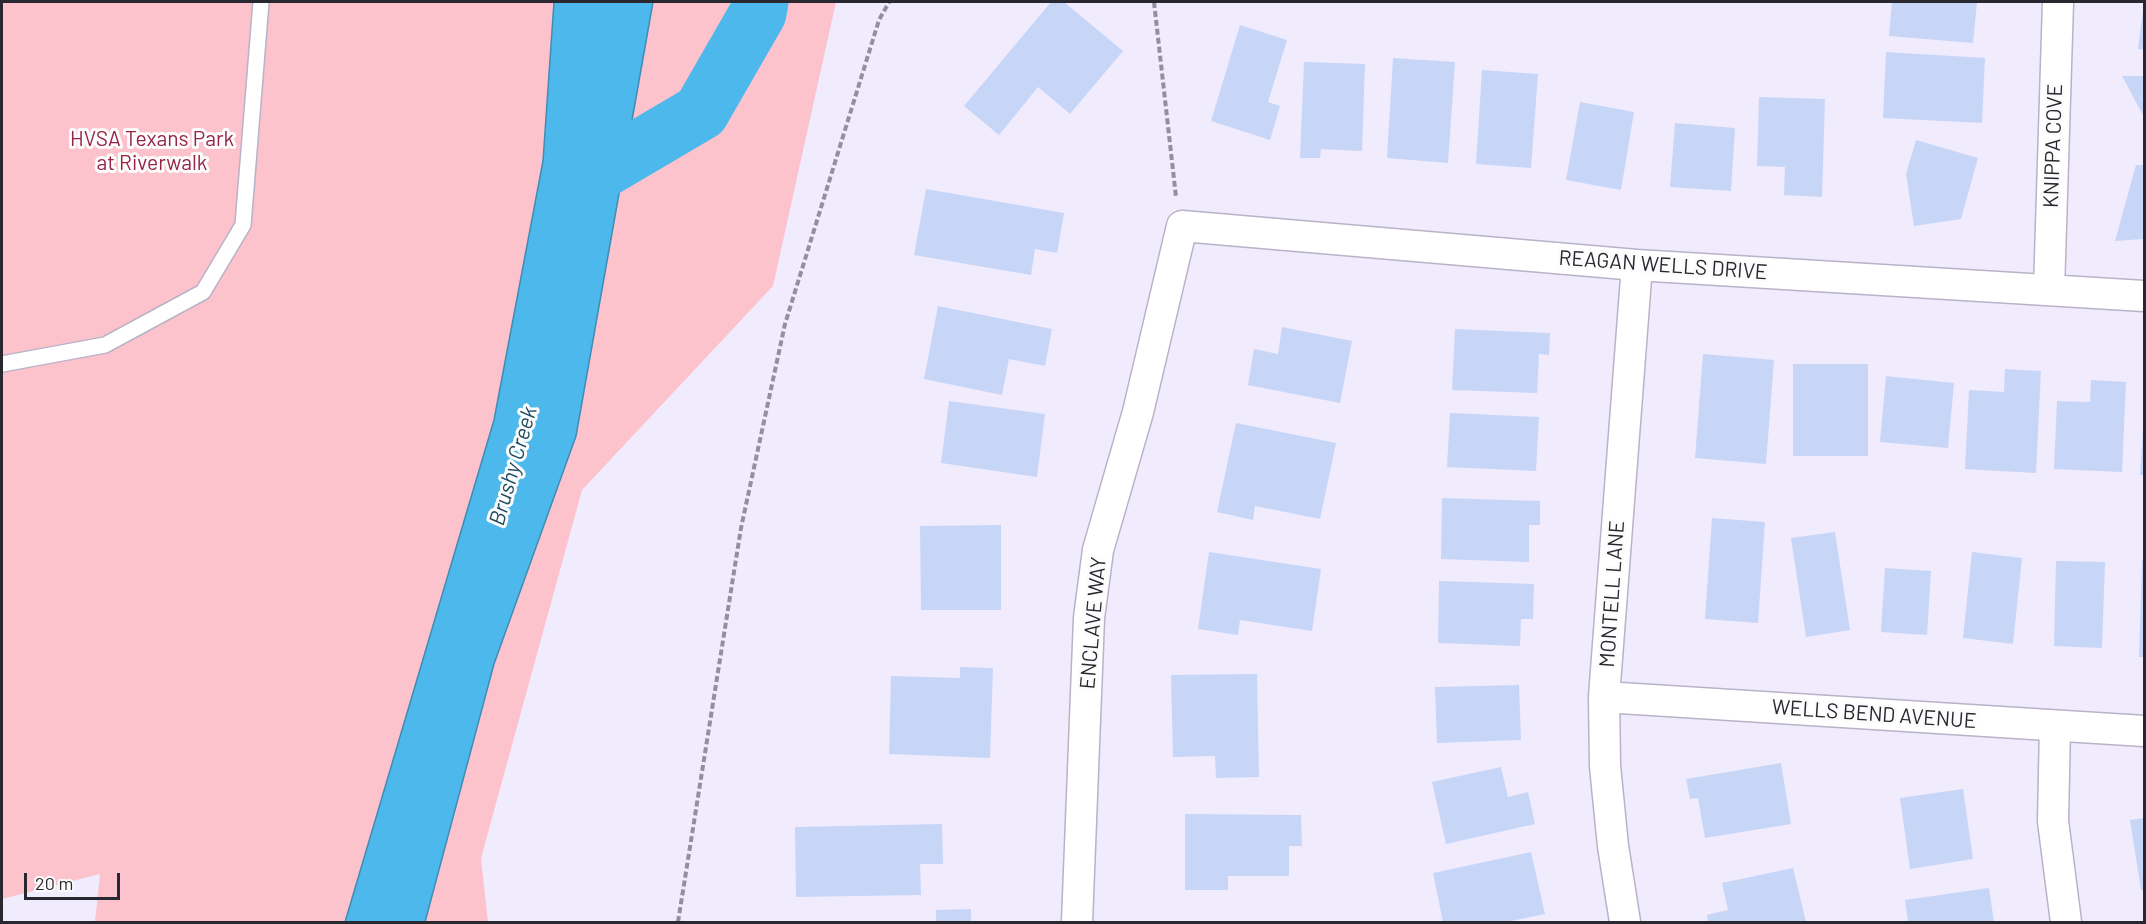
<!DOCTYPE html>
<style>
body{margin:0}
#map{position:relative;width:2146px;height:924px;overflow:hidden;background:#f1ebfe;font-family:Barlow,sans-serif}
canvas{display:block}
.frame{position:absolute;inset:0;border:3px solid #29272f;pointer-events:none}
.scale{position:absolute;left:24px;top:873px;width:96px;height:27px;box-sizing:border-box;border:3px solid #29272f;border-top:0;padding-left:8px;font-size:18px;line-height:21px;white-space:nowrap;color:#29272f;-webkit-text-stroke:4px #fcfcfc;paint-order:stroke}
</style>
<div id="map">
<canvas width="2146" height="924"></canvas>
<div class="frame"></div>
<div class="scale">20 m</div>
</div>
<script>
const ctx = document.querySelector('canvas').getContext('2d');
ctx.lineJoin = 'round';
function paint(path, color) { ctx.fillStyle = color; ctx.fill(path, 'evenodd'); }
const toPath = rows => new Path2D(rows.map(r => 'M' + r).join(''));
function stroke(path, color, width, dash) { ctx.strokeStyle = color; ctx.lineWidth = width; ctx.lineCap = dash ? 'butt' : 'round'; ctx.setLineDash(dash || []); ctx.stroke(path); }
function write(font, color, halo, rows, align = 'center') {
  ctx.font = font + ' Barlow,sans-serif'; ctx.lineWidth = 6; ctx.setLineDash([]); ctx.textBaseline = 'middle'; ctx.strokeStyle = halo; ctx.fillStyle = color; for (const [text, x, y, turn = 0] of rows) {
    ctx.save(); ctx.translate(x, y); ctx.rotate((+turn || 0) * Math.PI / 180); ctx.textAlign = isNaN(turn) ? turn : align; if (halo) ctx.strokeText(text, 0, 0); ctx.fillText(text, 0, 0); ctx.restore();
  }
}
const green = toPath([
 [2,2,836,2,773,286,582,490,481,858,488,922,95,922,100,874,2,899]
]);
const water = toPath([
 [554,2,653,2,576,436,494,664,425,922,345,922,494,420,543,161,554,2]
]);
const river = toPath([
 [577,185,701,112,758,13,760,2]
]);
const building = toPath([
 [1051,2,1064,2,1123,51,1070,114,1038,87,999,135,964,106],
 [1892,2,1977,2,1973,43,1889,36],
 [2143,10,2144,10,2144,50,2138,49],
 [1240,25,1287,40,1268,102,1280,106,1270,140,1211,121],
 [1886,52,1985,58,1982,123,1883,118],
 [1393,58,1455,62,1448,163,1387,158],
 [1304,62,1365,64,1362,151,1321,149,1320,158,1300,158],
 [1482,70,1538,74,1531,168,1476,164],
 [2122,76,2144,76,2144,117],
 [1759,97,1825,99,1822,197,1784,195,1785,167,1757,166],
 [1580,102,1634,112,1621,190,1566,180],
 [1675,123,1735,128,1731,191,1670,187],
 [1916,140,1978,158,1961,219,1914,226,1906,174],
 [2136,165,2144,165,2144,239,2115,241],
 [926,189,1064,213,1057,253,1035,249,1031,275,914,255],
 [938,306,1052,329,1045,366,1009,359,1002,395,924,379],
 [1282,327,1352,341,1340,403,1248,385,1254,349,1278,354],
 [1455,329,1550,333,1549,355,1539,354,1537,393,1452,390],
 [1703,354,1774,360,1766,464,1695,458],
 [1793,364,1868,364,1868,456,1793,456],
 [2005,369,2041,371,2036,473,1965,469,1969,390,2004,392],
 [1886,376,1954,383,1948,448,1880,442],
 [2091,380,2126,382,2122,472,2054,469,2057,401,2090,402],
 [949,401,1045,414,1037,477,941,463],
 [1450,413,1539,417,1536,471,1447,467],
 [1236,423,1336,443,1320,519,1255,506,1253,520,1217,512],
 [2143,428,2144,428,2144,475,2140,475],
 [1442,498,1540,501,1540,525,1529,525,1529,562,1441,559],
 [1712,518,1765,522,1758,623,1705,619],
 [1001,525,1001,610,921,610,920,526],
 [1835,532,1850,630,1806,637,1791,538],
 [1209,552,1321,569,1312,631,1240,620,1238,635,1198,629],
 [1972,552,2022,558,2013,644,1963,638],
 [2142,560,2144,560,2144,657,2139,657],
 [2056,561,2105,562,2102,648,2054,646],
 [1885,568,1931,571,1927,635,1881,632],
 [1439,581,1534,584,1533,619,1521,619,1520,646,1438,643],
 [960,667,993,668,990,758,889,754,891,676,960,678],
 [1257,674,1259,777,1216,778,1215,756,1173,757,1171,675],
 [1519,685,1521,740,1437,743,1435,687],
 [1781,763,1791,824,1705,838,1698,798,1690,799,1686,779],
 [1501,767,1508,797,1528,792,1535,824,1446,844,1432,782],
 [1963,789,1973,859,1910,869,1900,798],
 [1185,814,1301,815,1302,846,1289,846,1289,876,1228,876,1228,890,1185,890],
 [2144,818,2144,890,2141,890,2130,820],
 [942,824,943,864,920,864,921,895,796,897,795,827],
 [1531,852,1545,914,1506,922,1443,922,1433,873],
 [1793,868,1806,922,1708,922,1707,915,1728,910,1722,883],
 [1989,888,1994,922,1908,922,1905,900],
 [971,909,971,922,936,922,936,910]
]);
const path = toPath([
 [1154,2,1176,197],
 [678,922,741,528,785,324,879,20,889,2]
]);
const service = toPath([
 [2,364,105,345,203,292,243,225,261,2]
]);
const minor = toPath([
 [2049,290,2058,2],
 [1604,697,2144,731],
 [2055,726,2053,821,2066,922],
 [1077,922,1089,618,1098,550,1138,412,1182,226,1637,265,2144,296],
 [1625,922,1613,846,1605,766,1604,697,1637,265]
]);
const parkNames = [
 ["HVSA Texans Park",152,139],
 ["at Riverwalk",152,163]
];
const streetNames = [
 ["KNIPPA COVE",2053,146,-88],
 ["REAGAN WELLS DRIVE",1663,265,4],
 ["MONTELL LANE",1612,594,-86],
 ["ENCLAVE WAY",1093,623,-85],
 ["WELLS BEND AVENUE",1874,714,4]
];
const waterNames = [
 ["Brushy Creek",513,466,-74]
];
paint(green, '#fdc3cd');
paint(water, '#4cb8ec');
stroke(water, '#428cb3', 1.5);
stroke(river, '#4cb8ec', 57);
paint(building, '#c7d6f7');
stroke(service, '#b9b2c8', 18);
stroke(minor, '#b9b2c8', 33);
stroke(path, '#938f9d', 4, [6, 3]);
stroke(service, '#fff', 15);
stroke(minor, '#fff', 30);
write('21px', '#972347', '#fcfcfc', parkNames);
write('21px', '#29272f', '#fcfcfc', streetNames);
write('italic 22px', '#1f4b61', '#fcfcfc', waterNames);
</script>
